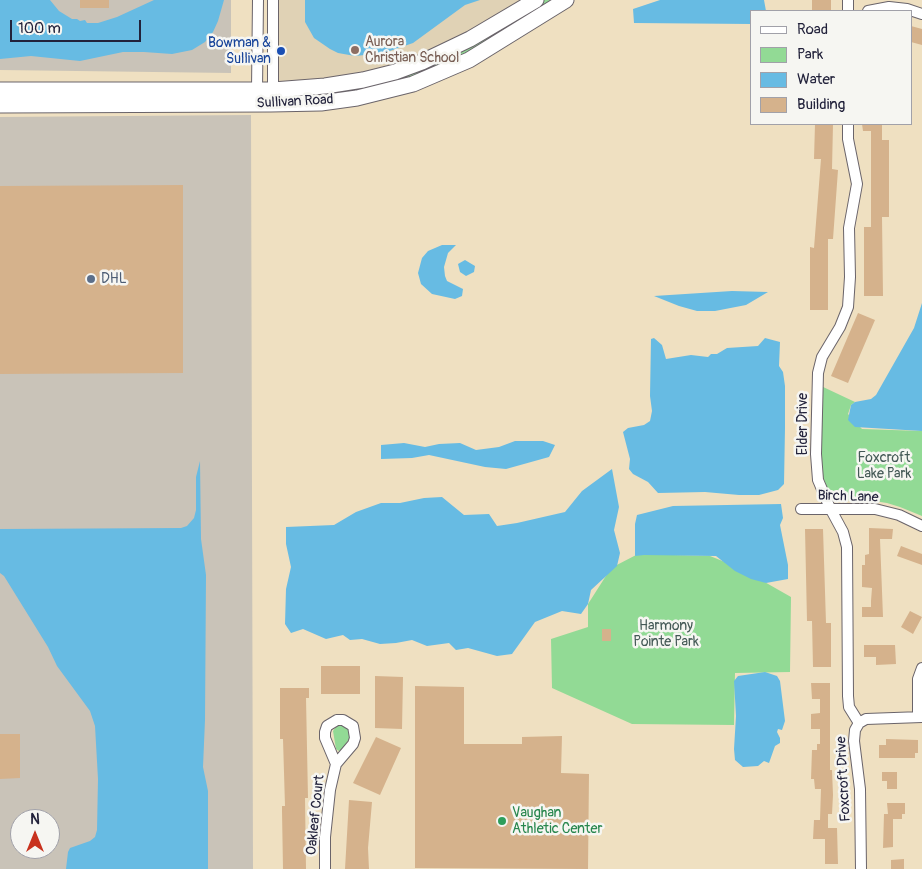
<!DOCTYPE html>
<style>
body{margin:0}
#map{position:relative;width:922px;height:869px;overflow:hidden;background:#efe0c1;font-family:Pangolin,sans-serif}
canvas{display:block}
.legend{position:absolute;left:750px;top:10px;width:162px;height:115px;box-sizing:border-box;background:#f6f6f2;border:1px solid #a1a1a9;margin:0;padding:6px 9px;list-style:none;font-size:15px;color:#22223b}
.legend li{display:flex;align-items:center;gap:10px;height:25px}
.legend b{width:25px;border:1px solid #a1a1a9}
.north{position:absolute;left:10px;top:809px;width:50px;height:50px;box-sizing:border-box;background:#f6f6f2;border:1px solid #a1a1a9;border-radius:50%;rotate:0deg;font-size:14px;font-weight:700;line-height:20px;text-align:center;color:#22223b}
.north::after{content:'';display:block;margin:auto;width:18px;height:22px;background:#c8321e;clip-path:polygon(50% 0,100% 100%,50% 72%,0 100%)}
.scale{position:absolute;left:10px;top:20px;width:131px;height:22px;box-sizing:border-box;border:2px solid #22223b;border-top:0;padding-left:6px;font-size:15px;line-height:18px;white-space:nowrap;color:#22223b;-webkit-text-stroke:4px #f6f6f2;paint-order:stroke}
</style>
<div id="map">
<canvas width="922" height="869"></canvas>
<ul class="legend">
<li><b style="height:6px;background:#fff"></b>Road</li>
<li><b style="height:14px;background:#92da95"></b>Park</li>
<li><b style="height:14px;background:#67bbe3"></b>Water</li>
<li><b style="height:14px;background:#d5b28c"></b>Building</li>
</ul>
<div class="north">N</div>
<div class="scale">100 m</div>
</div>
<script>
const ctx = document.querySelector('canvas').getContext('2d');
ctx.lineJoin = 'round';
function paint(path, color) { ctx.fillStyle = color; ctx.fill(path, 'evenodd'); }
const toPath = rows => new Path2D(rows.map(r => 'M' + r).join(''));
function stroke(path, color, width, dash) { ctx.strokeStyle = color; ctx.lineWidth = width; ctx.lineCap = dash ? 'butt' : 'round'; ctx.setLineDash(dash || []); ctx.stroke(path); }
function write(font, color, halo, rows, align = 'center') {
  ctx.font = font + ' Pangolin,sans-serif'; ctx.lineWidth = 5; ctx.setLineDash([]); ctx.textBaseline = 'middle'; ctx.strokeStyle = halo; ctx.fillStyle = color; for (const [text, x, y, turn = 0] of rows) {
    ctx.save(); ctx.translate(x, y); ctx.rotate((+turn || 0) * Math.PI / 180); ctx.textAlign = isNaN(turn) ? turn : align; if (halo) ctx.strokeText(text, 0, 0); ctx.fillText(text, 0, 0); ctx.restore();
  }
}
const built = toPath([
 [278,0,525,0,453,41,411,60,367,72,323,79,278,83]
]);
const industrial = toPath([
 [0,0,231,0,231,73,0,70],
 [251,115,253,869,0,869,0,117],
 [20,819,50,819,50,849,20,849]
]);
const green = toPath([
 [543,0,557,0,492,40,438,68,378,89,377,85,412,73],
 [821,386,855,402,851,405,848,414,862,429,922,431,922,516,900,507,887,503,874,501,836,500,830,496,821,471],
 [638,554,710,556,740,568,791,597,790,672,735,673,734,725,632,724,552,688,551,639,588,627,588,604,611,568],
 [338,724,349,726,350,737,342,750,339,751,336,749,333,731]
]);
const water = toPath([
 [0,0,50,0,59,11,72,19,77,19,80,21,85,20,87,23,98,23,117,17,154,0,224,0,218,21,213,32,205,42,192,50,172,54,144,52,123,52,80,61,31,56,0,59],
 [305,0,480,0,465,5,413,43,384,53,355,56,338,53,330,49,314,38,305,22],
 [660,0,764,0,766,11,751,11,751,24,634,23,633,9],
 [442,245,456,245,448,253,444,267,445,276,447,281,463,289,462,296,455,299,432,294,421,284,418,273,422,258,428,251],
 [465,260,475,266,474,272,466,276,460,272,458,264],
 [732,291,768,292,746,305,715,311,697,311,679,306,654,296],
 [922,303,922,431,855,427,848,420,851,405,855,402,871,399,876,395,914,328],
 [654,338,662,345,666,359,691,355,708,357,711,354,717,354,727,348,758,346,765,338,780,342,779,366,783,372,785,386,785,428,784,484,778,490,759,495,739,495,705,492,658,493,648,482,633,474,629,469,630,459,623,432,628,428,644,425,650,421,652,411,650,396,651,339],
 [515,441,543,441,555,445,549,457,506,469,485,467,429,455,412,458,381,459,381,445,404,443,425,447,439,444,460,443,476,450,499,447],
 [200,461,201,539,206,575,205,720,203,767,208,791,208,869,66,869,68,852,70,848,90,841,95,837,97,830,98,779,95,726,90,711,57,666,48,647,4,576,0,573,0,529,181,528,187,526,194,518,196,510,196,477],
 [612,469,619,507,614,530,620,553,617,566,591,590,588,604,581,614,562,611,535,622,512,654,497,656,468,648,456,650,449,643,427,646,412,640,396,643,380,644,362,639,350,640,343,635,326,639,303,629,291,633,285,624,286,589,291,567,286,544,286,527,334,525,356,512,381,503,400,503,424,498,442,497,464,515,489,514,497,526,517,523,565,512,582,491],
 [781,504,783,518,780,525,788,565,788,579,766,583,751,579,735,571,716,556,644,555,635,556,635,524,637,515,673,506],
 [765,672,777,676,780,681,785,721,782,730,778,729,777,732,780,738,780,743,775,746,769,763,764,761,758,766,743,767,735,760,734,749,736,716,734,681,738,676]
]);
const building = toPath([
 [80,0,109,0,109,8,80,8],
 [812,0,831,0,831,11,812,11],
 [911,26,922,29,922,45,911,42],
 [815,124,833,124,832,169,838,170,833,239,828,239,828,310,810,310,810,247,814,248,821,159,814,159],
 [862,124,882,124,882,140,889,140,889,217,882,217,883,296,864,296,864,227,871,227,871,131,863,131],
 [183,185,183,373,0,374,0,186],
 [858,313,875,320,848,383,831,376],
 [869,528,893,529,892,539,880,539,883,617,862,617,862,607,871,607,871,601,872,588,862,587,862,565,865,565,865,555,869,554],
 [805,529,823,529,826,623,831,623,831,667,813,667,812,621,807,621],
 [901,546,922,554,922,565,897,556],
 [910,611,922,617,913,634,901,627],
 [602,629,611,629,611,641,602,641],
 [864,645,895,645,896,664,876,665,876,657,864,657],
 [321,666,360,666,360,694,321,694],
 [375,676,403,677,402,729,375,728],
 [811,683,830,683,830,770,832,770,833,795,832,814,828,814,828,828,837,828,838,864,825,864,825,839,813,839,814,820,820,820,821,789,815,789,814,779,811,779,812,750,817,750,817,744,820,744,820,729,811,729,811,714,820,713,820,699,812,699],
 [415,686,464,687,464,744,522,744,522,737,562,736,561,773,589,774,588,869,415,868],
 [280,688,309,688,309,698,306,698,308,798,305,798,306,869,283,869,282,811,282,806,285,806,283,739,280,739],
 [0,734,20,734,20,778,0,779],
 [376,737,401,748,380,795,353,783],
 [886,739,918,740,918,753,915,753,915,758,879,758,879,745,886,745],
 [882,772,897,772,897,789,887,789,887,781,882,781],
 [349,800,372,802,368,848,369,869,345,869],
 [887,803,905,803,905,814,902,814,902,819,893,819,893,847,883,848,884,814,888,814],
 [904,859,904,869,891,869,891,860]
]);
const street = toPath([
 [258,0,257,90,259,94],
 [848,0,848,11],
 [868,11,889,7,907,9,922,14],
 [269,95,273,90,273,0],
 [848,124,848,139,857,184,849,228,850,277,848,307,840,327,822,357,818,373,816,454,818,480,830,508,843,532,847,547,848,696,849,707,859,723],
 [801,509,875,509,899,515,922,526],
 [918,717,918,679,922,668],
 [337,720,343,720,353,726,355,738,353,744,336,764,325,738,325,732,327,726,337,720],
 [325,869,325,837,330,790,336,764],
 [861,869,860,789,854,741,855,730,859,723,866,719,922,717]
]);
const secondary = toPath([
 [0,90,273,90,325,86,363,80,395,72,422,62,470,39,536,0],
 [0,105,271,104,321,103,357,98,413,84,469,60,566,0]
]);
const markers = [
 [355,50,5,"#8d6e63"],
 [281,51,5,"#1a4fb4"],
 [91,279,5,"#5c6f8a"],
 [502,821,5,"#2e9e5b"]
];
const educationNames = [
 ["Aurora",365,42],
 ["Christian School",365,58]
];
const transitNames = [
 ["Bowman &",271,43],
 ["Sullivan",271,59]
];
const streetNames = [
 ["Sullivan Road",295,102,-3],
 ["Elder Drive",803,424,-90],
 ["Birch Lane",848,497,2],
 ["Foxcroft Drive",844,779,-93],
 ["Oakleaf Court",316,815,-84]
];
const serviceNames = [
 ["DHL",101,279]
];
const parkNames = [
 ["Foxcroft",884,458],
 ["Lake Park",884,474],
 ["Harmony",666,626],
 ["Pointe Park",666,642]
];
const leisureNames = [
 ["Vaughan",512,813],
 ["Athletic Center",512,829]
];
paint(built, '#e0d2b5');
paint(industrial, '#c9c3b8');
paint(green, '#92da95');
paint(water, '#67bbe3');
paint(building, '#d5b28c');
stroke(street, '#6a646a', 12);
stroke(secondary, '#6a646a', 17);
stroke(street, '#fff', 10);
stroke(secondary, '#fff', 15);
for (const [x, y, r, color] of markers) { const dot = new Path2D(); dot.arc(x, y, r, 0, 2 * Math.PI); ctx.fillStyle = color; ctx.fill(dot); stroke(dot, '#f6f6f2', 2); }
write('14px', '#785e54', '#f6f6f2', educationNames, 'left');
write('14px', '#164399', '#f6f6f2', transitNames, 'right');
write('14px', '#22223b', '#f6f6f2', streetNames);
write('14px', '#4e5e75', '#f6f6f2', serviceNames, 'left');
write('14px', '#445956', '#f6f6f2', parkNames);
write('14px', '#27864d', '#f6f6f2', leisureNames, 'left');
</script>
